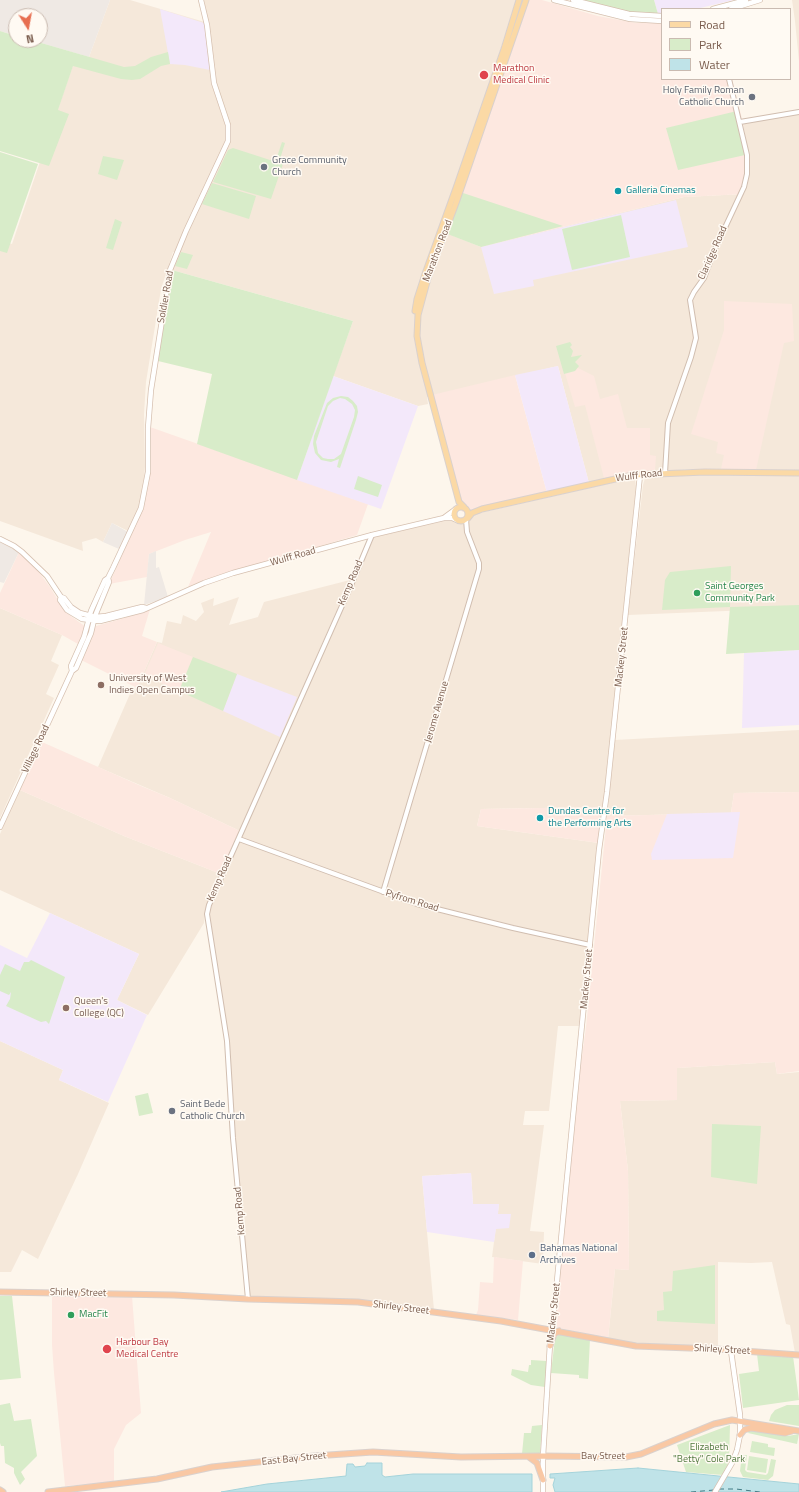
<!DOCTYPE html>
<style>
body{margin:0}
#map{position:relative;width:799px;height:1492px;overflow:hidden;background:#fdf6ec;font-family:"Titillium Web",sans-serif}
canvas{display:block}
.legend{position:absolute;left:661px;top:8px;width:130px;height:72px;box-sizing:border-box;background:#fffaf3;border:1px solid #cabbb1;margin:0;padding:5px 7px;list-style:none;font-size:12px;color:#7a5c4d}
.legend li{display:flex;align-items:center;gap:8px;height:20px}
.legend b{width:20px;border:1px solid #cabbb1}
.north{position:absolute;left:8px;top:8px;width:40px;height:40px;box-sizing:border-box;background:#fffaf3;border:1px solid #cabbb1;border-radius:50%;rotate:169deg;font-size:11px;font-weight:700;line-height:16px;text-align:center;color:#7a5c4d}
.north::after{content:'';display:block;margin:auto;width:14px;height:18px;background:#e76f51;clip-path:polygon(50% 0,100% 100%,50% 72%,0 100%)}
</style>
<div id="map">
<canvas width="799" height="1492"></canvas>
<ul class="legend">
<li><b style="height:5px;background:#fbd9a5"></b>Road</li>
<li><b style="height:11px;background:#d8ecc9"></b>Park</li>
<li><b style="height:11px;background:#bfe3e8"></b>Water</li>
</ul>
<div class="north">N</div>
</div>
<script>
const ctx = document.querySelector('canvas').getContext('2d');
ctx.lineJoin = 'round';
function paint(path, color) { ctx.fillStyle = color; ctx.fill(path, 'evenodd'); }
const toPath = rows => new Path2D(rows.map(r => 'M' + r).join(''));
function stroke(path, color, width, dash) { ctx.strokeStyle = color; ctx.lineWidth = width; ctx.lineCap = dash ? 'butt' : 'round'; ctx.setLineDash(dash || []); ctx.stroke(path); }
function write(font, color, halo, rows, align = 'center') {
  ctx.font = font + ' "Titillium Web",sans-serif'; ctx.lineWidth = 3; ctx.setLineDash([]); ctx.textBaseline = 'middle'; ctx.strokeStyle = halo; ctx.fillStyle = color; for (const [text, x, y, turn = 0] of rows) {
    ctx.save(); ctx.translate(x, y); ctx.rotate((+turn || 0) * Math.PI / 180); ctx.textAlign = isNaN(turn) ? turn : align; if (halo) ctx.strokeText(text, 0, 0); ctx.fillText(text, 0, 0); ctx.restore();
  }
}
const residential = toPath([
 [110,0,130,0,208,23,204,0,516,0,498,57,437,238,444,232,481,247,684,197,744,194,748,183,750,166,743,124,799,114,799,470,691,469,632,473,589,483,558,366,427,397,428,404,418,406,333,376,353,321,172,270,179,253,173,252,161,289,146,382,144,414,145,467,143,489,138,510,128,531,112,523,103,542,96,538,82,542,83,551,0,521,0,240,12,244,73,65,78,66,81,55,89,57],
 [792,0,799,0,799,61,795,21],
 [666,474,799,476,799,608,628,615,643,485,645,478,651,476],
 [629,479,635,480,636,486,603,807,481,809,477,826,599,843,580,1026,558,1026,549,1111,525,1111,523,1125,544,1125,530,1231,544,1232,543,1264,492,1257,499,1204,473,1204,471,1173,422,1176,434,1310,357,1302,250,1297,235,1137,230,1051,227,1027,209,922,209,913,215,895,236,850,374,537],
 [350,580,240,831,170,798,98,767,133,687,137,688,157,642,162,643,167,621,181,624,183,615,196,621,204,612,201,603,214,598,213,606,239,597,229,625,258,617,264,602],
 [0,608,62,635,51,661,59,665,46,694,54,698,0,818],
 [799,730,799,792,734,793,731,813,607,816,615,740],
 [20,790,124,836,221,874,205,910,204,923,148,1015,117,1000,139,954,0,890,0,834],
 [0,1041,63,1070,59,1080,109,1103,78,1174,38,1259,22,1250,11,1272,0,1272],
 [775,1062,777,1074,799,1072,799,1353,795,1353,790,1325,786,1324,772,1262,751,1263,718,1262,718,1348,682,1347,624,1343,608,1339,615,1269,629,1270,628,1171,620,1101,677,1100,677,1068]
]);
const commercial = toPath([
 [527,0,542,0,598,16,636,23,662,23,662,79,732,79,742,119,749,156,749,175,744,194,684,197,481,247,456,197],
 [724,301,792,304,794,341,784,343,756,470,721,469,724,455,716,453,718,442,691,434,724,330],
 [576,367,594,376,600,399,618,394,627,428,650,428,650,455,656,456,655,470,632,472,604,478,585,405,575,407,565,373],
 [515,375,547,493,462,512,432,395],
 [150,427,368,504,357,535,197,583,188,587,211,532,185,540,149,554,147,577,109,584,144,506,149,470],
 [19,552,38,571,50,587,64,610,72,617,86,627,78,644,62,635,0,608,0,593],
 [150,609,142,636,157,642,137,688,81,660,96,626,121,619],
 [158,643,193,657,179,691,144,675],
 [42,742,141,786,170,798,240,831,221,874,124,836,20,790],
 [799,792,799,1071,777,1074,775,1062,677,1068,677,1100,620,1101,628,1171,629,1270,615,1269,608,1339,555,1327,576,1101,586,1027,607,816,731,813,734,793],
 [603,807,599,843,477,826,481,809],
 [494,1257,523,1261,518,1320,476,1315,478,1310,480,1282,493,1283],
 [52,1295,132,1296,141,1413,126,1425,114,1449,114,1482,65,1486,54,1373,52,1345]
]);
const industrial = toPath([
 [0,0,110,0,89,57,31,40,40,40,40,16,16,16,16,36,0,31],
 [112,523,128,532,119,549,103,542],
 [0,542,19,552,4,583,0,582],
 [156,551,156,568,159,567,168,597,144,605,149,554]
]);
const education = toPath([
 [654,0,734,0,696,9,662,9,662,13,658,14],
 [160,9,204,23,210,70,185,65,170,64],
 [676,200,688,247,533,280,534,286,494,294,481,247],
 [558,366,589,483,547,493,515,375],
 [333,376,418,406,381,509,297,480],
 [799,650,799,725,742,728,744,653],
 [237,674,297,697,280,737,223,711],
 [740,812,733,858,652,860,651,854,667,814],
 [50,913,139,954,117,1000,147,1015,108,1102,59,1080,63,1070,0,1041,0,945,27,958],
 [471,1173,473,1204,499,1204,498,1214,511,1214,509,1228,496,1229,494,1242,427,1232,422,1176]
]);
const green = toPath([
 [582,0,654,0,658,14,634,13],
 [0,31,16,36,16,40,31,40,124,67,135,66,151,57,168,52,170,64,161,66,140,79,132,80,121,79,73,66,58,110,69,114,49,166,0,151],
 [737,111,745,155,678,170,666,128],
 [282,142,285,143,280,159,284,161,271,199,213,182,228,150,233,148,270,160,277,157],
 [0,152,38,164,7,253,0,251],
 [103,156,124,160,117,180,98,174],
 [212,183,256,196,249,219,202,204],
 [460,192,563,226,481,247,445,233],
 [621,215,630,257,572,270,562,229],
 [115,219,122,222,113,250,106,248],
 [181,252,193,255,187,269,175,266],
 [172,270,353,321,297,480,197,444,212,374,158,361],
 [570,342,572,345,570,347,573,351,571,357,582,355,575,362,579,366,575,371,564,374,556,346],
 [341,396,348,397,353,401,357,406,358,412,356,420,340,468,337,467,339,459,331,462,321,460,315,453,313,444,314,436,327,403,333,398],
 [340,398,345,399,352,404,355,410,354,417,341,454,334,459,328,459,323,458,318,453,316,442,328,406,333,401],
 [358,476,382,485,378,497,354,489],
 [731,566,730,607,799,605,799,650,726,654,730,607,662,610,665,580,670,572],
 [193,657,237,674,223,711,179,691],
 [31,960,65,977,49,1024,46,1021,41,1022,6,1006,10,999,11,992,9,995,0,991,0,975,5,964,20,971,24,962,29,962],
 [148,1093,153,1113,139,1116,135,1096],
 [712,1124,761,1126,757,1184,711,1177],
 [715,1265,715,1324,657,1321,657,1311,664,1310,663,1292,672,1291,673,1271],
 [0,1296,12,1296,21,1378,0,1380],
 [561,1333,590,1339,588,1379,579,1378,579,1375,551,1373,555,1338],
 [757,1354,793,1356,799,1400,743,1408,739,1374,759,1371],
 [531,1360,547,1361,545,1387,531,1385,511,1375,512,1369,528,1372,529,1365,531,1365],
 [10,1403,14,1421,31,1419,37,1456,21,1472,25,1479,20,1485,14,1473,14,1468,5,1463,4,1446,1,1446,0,1443,0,1405],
 [787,1405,799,1405,799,1426,769,1421,771,1415,775,1410],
 [542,1425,540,1454,522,1454,524,1433,531,1433,532,1426],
 [730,1425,729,1462,723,1475,686,1472,677,1445],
 [751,1429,788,1436,799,1434,797,1444,748,1433],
 [752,1441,768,1444,768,1447,775,1448,774,1456,750,1452],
 [742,1455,747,1455,745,1470,747,1472,766,1475,768,1473,771,1459,776,1460,773,1476,768,1480,743,1477,740,1471],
 [749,1456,768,1459,766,1473,747,1470]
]);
const water = toPath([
 [367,1463,382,1463,382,1475,385,1477,413,1474,532,1474,532,1492,221,1492,267,1484,346,1476,347,1464,353,1464,355,1467,365,1466,367,1463],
 [638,1468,799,1484,799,1492,555,1492,553,1485,555,1478,550,1478,550,1474,638,1468]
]);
const ferry = toPath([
 [719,1489,736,1489,760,1492],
 [691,1492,714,1490]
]);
const tertiary = toPath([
 [740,122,799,112],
 [665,473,668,423,691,357,696,338,690,300,694,292,704,278,714,251,744,187,747,174,747,155,729,79],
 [239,839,417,904,513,928,590,945],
 [383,892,479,569,479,563,467,532,466,519],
 [248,1299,233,1138,227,1041,207,914,209,905,349,590,372,535]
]);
const secondary = toPath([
 [554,0,630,19,662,21],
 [573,0,629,14,662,16],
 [713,9,746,0],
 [731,9,760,0],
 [445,517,456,509],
 [0,539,14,546,22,552,47,576,61,597,60,600,67,610,82,619,100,621,143,610,204,583,233,573,372,535,444,518,452,518,457,520],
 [61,597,64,598,71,607,80,613,95,617,106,616,142,607,146,608],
 [72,671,71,666,84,637,91,611,105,580,108,578,113,568,141,508,148,472,148,428,151,390,170,270,186,231,228,141,228,125,214,83,207,25,201,0],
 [0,827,72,671,76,668,91,633,95,616,109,582,108,578],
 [552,1332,599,850,607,792,640,475],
 [543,1492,543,1456,550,1344],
 [715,1492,732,1463,737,1450,740,1435,740,1415,731,1351]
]);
const primary = toPath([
 [415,311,417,299,425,274,456,188,504,49,519,0],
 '454 514a7 7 0 1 1 14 0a7 7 0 1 1-14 0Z',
 [464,507,459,502,422,363,417,336,418,315,428,278,456,203,526,0],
 [468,518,472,513,482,509,633,475,705,472,799,473]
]);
const trunk = toPath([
 [0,1292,174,1295,248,1299,358,1302,501,1321,636,1346,716,1349,799,1355],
 [550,1346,554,1334,559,1331],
 [740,1435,744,1430,751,1428,785,1433,792,1431],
 [529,1457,537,1463,543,1480],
 [0,1490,3,1492],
 [48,1492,157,1479,212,1467,314,1456,373,1452,461,1457,543,1456,626,1457,641,1454,714,1424,732,1420,799,1431]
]);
const markers = [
 [484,75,5,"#e0444e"],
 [752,97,4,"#6b7280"],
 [264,167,4,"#6b7280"],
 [618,191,4,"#0f9aa8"],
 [697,593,4,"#2e9e5b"],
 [101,685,4,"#8d6e63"],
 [540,818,4,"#0f9aa8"],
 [66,1008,4,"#8d6e63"],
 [172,1111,4,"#6b7280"],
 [532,1255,4,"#5c6f8a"],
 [71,1315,4,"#2e9e5b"],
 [107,1349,5,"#e0444e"]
];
const healthNames = [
 ["Marathon",493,69],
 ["Medical Clinic",493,81],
 ["Harbour Bay",116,1343],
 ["Medical Centre",116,1355]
];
const worshipNames = [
 ["Holy Family Roman",744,91,"right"],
 ["Catholic Church",744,103,"right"],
 ["Grace Community",272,161],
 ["Church",272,173],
 ["Saint Bede",180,1105],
 ["Catholic Church",180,1117]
];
const cultureNames = [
 ["Galleria Cinemas",626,191],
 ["Dundas Centre for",548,812],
 ["the Performing Arts",548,824]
];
const streetNames = [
 ["Marathon Road",438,251,-69],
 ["Claridge Road",713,253,-66],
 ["Soldier Road",166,297,-80],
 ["Wulff Road",639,476,-7],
 ["Wulff Road",293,557,-16],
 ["Kemp Road",351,583,-67],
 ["Mackey Street",622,657,-84],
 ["Jerome Avenue",437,712,-74],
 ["Village Road",36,749,-65],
 ["Kemp Road",220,879,-66],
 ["Pyfrom Road",412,901,17],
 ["Mackey Street",587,979,-85],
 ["Kemp Road",240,1211,-95],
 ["Shirley Street",78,1293,1],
 ["Shirley Street",401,1308,7],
 ["Mackey Street",554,1313,-84],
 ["Shirley Street",722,1350,3],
 ["Bay Street",603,1457],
 ["East Bay Street",294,1459,-6]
];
const leisureNames = [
 ["Saint Georges",705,587],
 ["Community Park",705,599],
 ["MacFit",79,1315]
];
const educationNames = [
 ["University of West",109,679],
 ["Indies Open Campus",109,691],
 ["Queen's",74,1002],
 ["College (QC)",74,1014]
];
const serviceNames = [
 ["Bahamas National",540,1249],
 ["Archives",540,1261]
];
const parkNames = [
 ["Elizabeth",709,1448],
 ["\"Betty\" Cole Park",709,1460]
];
paint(residential, '#f5e8da');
paint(commercial, '#fde8e0');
paint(industrial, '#efe9e4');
paint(education, '#f3e8fa');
paint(green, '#d8ecc9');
paint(water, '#bfe3e8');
stroke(water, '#a5d3da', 1);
stroke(ferry, '#437c86', 1, [5, 4]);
stroke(tertiary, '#d1beb0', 6);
stroke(secondary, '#d6c0b0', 6);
stroke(primary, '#dad1cd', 7);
stroke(trunk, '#dad1cd', 7);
stroke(tertiary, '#fff', 4);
stroke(secondary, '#fff', 4.5);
stroke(primary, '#fbd9a5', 5);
stroke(trunk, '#f9c8a4', 5);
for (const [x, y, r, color] of markers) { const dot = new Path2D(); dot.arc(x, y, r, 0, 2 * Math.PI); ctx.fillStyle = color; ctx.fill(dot); stroke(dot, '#fffaf3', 1.5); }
write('10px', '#be3a42', '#fffaf3', healthNames, 'left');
write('10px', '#5b616d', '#fffaf3', worshipNames, 'left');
write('10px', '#0d838f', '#fffaf3', cultureNames, 'left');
write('10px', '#7a5c4d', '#fffaf3', streetNames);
write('10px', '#27864d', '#fffaf3', leisureNames, 'left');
write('10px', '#785e54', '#fffaf3', educationNames, 'left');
write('10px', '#4e5e75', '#fffaf3', serviceNames, 'left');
write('10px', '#537a41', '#fffaf3', parkNames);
</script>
